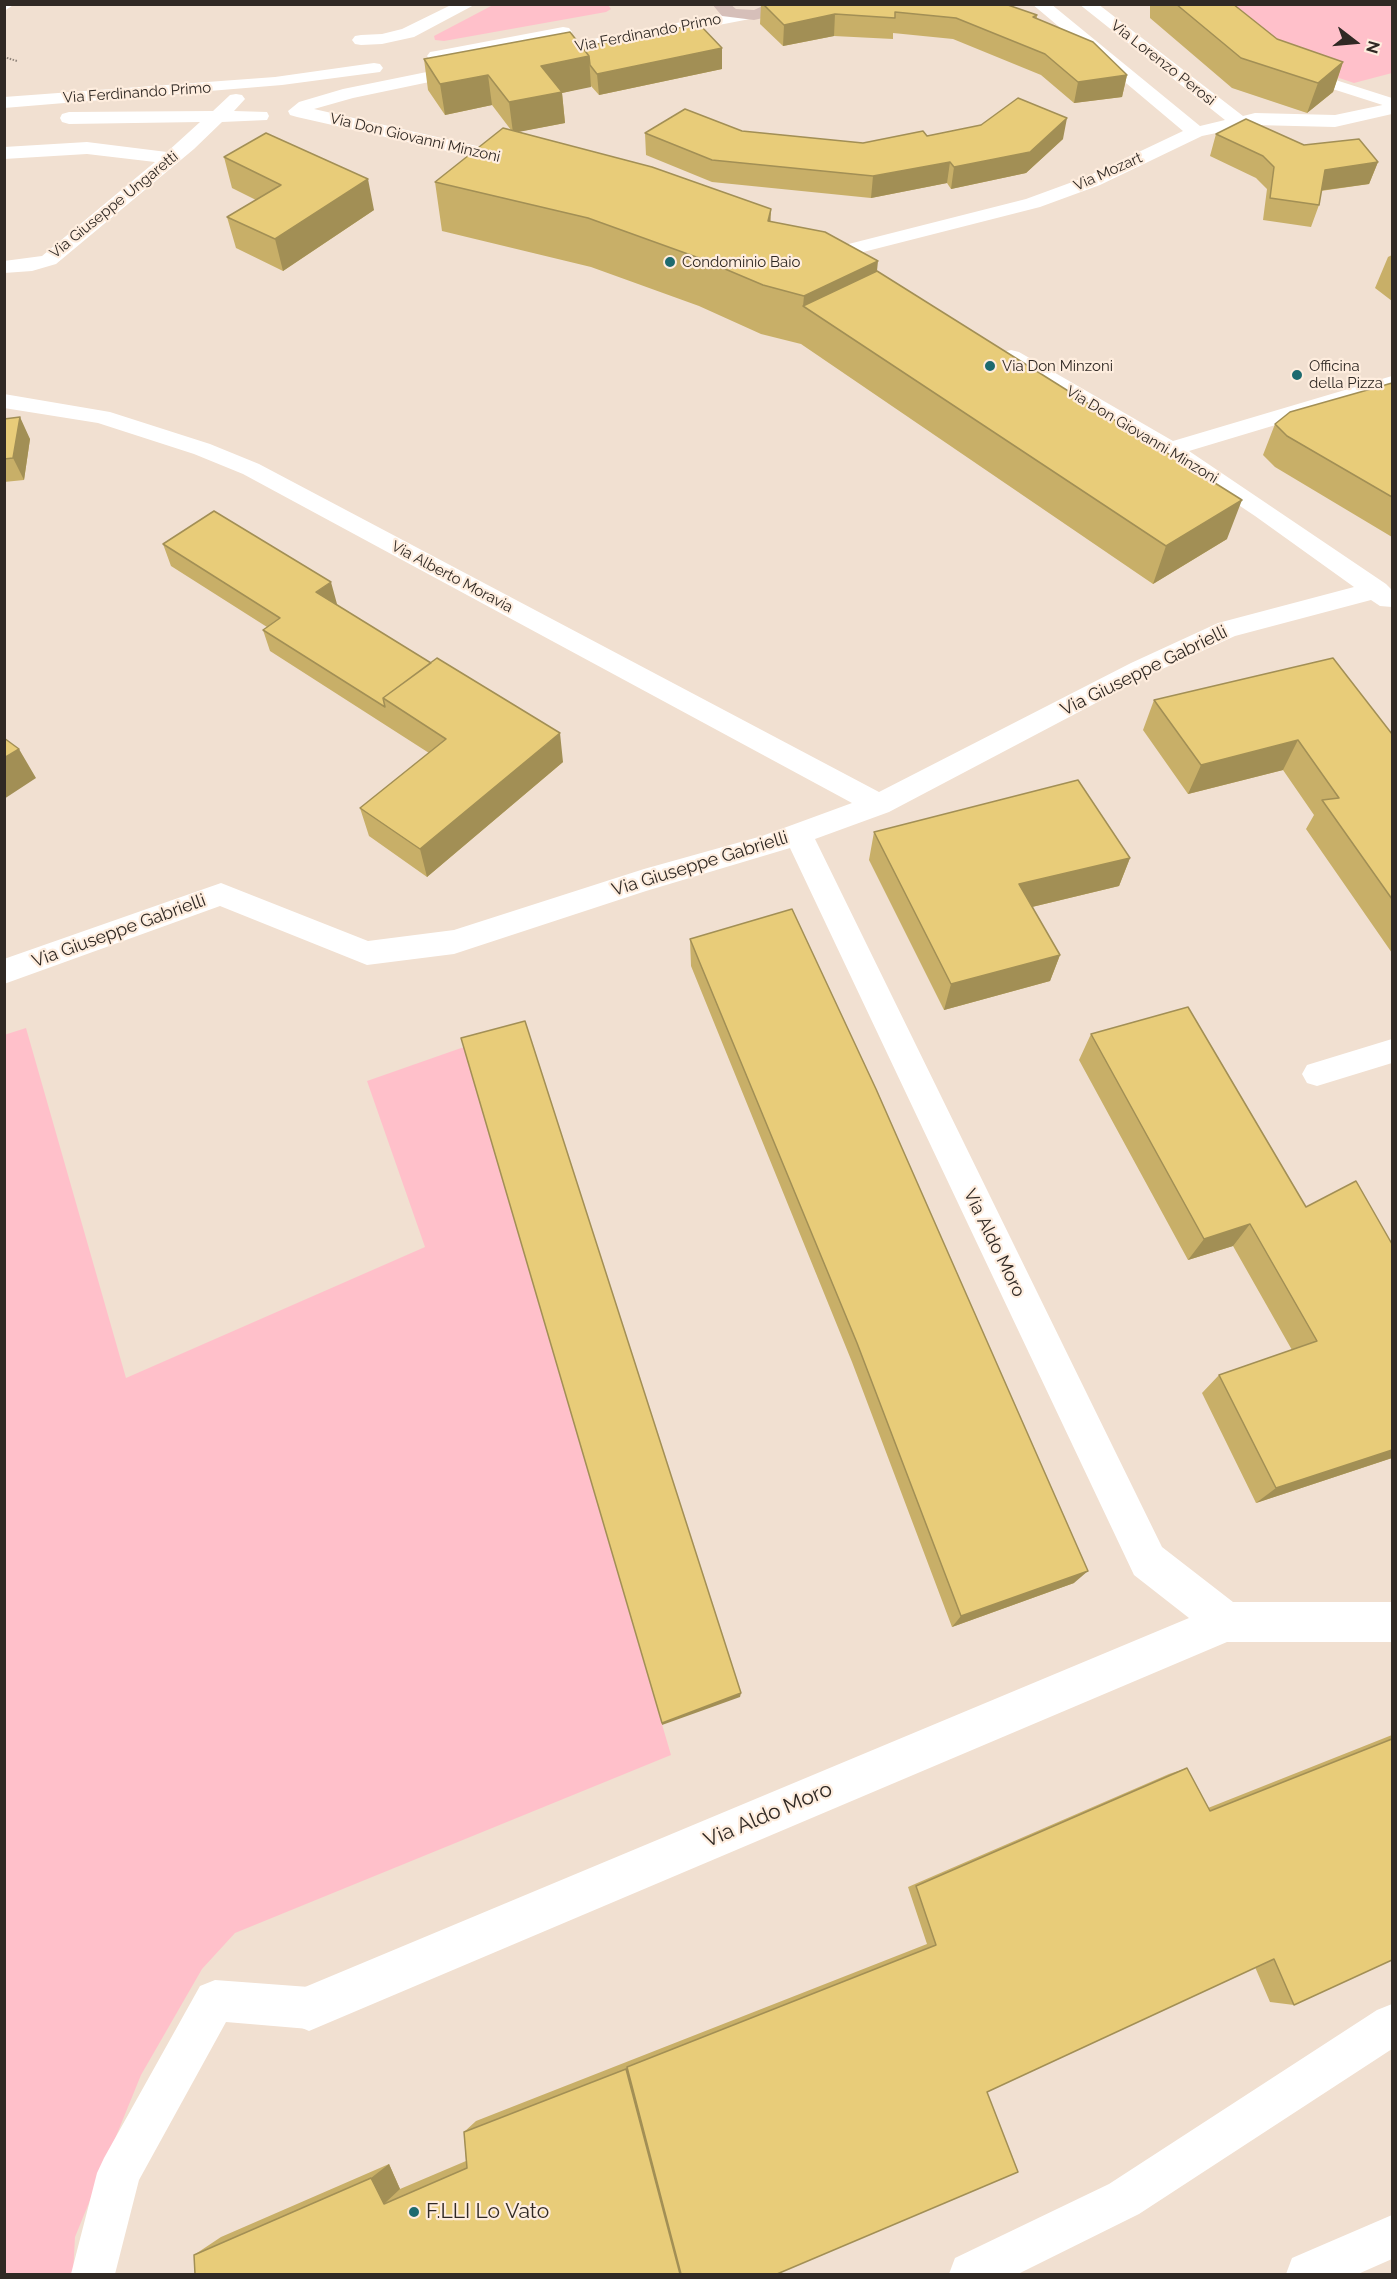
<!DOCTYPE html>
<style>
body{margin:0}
#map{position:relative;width:1397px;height:2279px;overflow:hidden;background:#f1e0d1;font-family:Raleway,sans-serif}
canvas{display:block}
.frame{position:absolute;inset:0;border:6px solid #302924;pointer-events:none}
.north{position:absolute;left:1325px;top:12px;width:60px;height:60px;-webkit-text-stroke:4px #feedde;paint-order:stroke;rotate:106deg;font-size:16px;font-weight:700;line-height:24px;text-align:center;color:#302924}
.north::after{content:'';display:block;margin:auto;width:21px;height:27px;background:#302924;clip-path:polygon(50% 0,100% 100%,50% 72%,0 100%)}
</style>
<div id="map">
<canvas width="1397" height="2279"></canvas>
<div class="frame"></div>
<div class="north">N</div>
</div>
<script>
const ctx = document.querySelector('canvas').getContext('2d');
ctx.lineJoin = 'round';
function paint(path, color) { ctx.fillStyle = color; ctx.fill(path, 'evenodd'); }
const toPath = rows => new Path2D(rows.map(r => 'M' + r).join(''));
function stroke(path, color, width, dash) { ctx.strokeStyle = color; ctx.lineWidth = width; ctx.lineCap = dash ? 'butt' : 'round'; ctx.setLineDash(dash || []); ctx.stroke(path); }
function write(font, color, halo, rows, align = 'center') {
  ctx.font = font + ' Raleway,sans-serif'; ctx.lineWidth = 4.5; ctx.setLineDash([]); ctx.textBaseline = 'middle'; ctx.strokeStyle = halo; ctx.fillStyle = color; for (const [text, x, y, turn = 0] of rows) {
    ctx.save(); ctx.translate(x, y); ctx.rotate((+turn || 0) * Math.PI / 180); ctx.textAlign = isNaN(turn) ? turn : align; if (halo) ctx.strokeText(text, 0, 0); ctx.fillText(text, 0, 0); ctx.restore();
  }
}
const green = toPath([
 [608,5,611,9,606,12,444,41,435,40,434,36,493,5],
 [1227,5,1392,5,1392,73,1354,83,1295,63],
 [26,1028,126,1378,425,1247,367,1081,464,1047,671,1755,235,1933,202,1969,141,2075,75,2237,73,2274,5,2274,4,1035]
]);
const path = toPath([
 [4,57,17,61]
]);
const lane = toPath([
 [1298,68,1392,98,1392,108,1292,76,1290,73,1298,68],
 [1392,1039,1392,1063,1317,1086,1307,1083,1302,1074,1307,1065,1392,1039],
 [215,1980,309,1987,324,1993,330,2008,324,2023,309,2029,226,2022,139,2180,115,2274,71,2274,97,2173,104,2158,200,1986,215,1980],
 [1392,2004,1392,2049,1139,2214,1018,2274,949,2274,955,2258,1109,2184,1377,2010,1392,2004],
 [1392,2215,1392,2259,1358,2274,1286,2274,1292,2258,1392,2215]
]);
const street = toPath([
 [4,4,15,4,4,11,4,4],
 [453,4,476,4,414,37,382,44,361,45,355,44,352,40,355,36,361,35,382,34,402,29,453,4],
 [1032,4,1051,4,1200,126,1225,120,1079,4,1098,4,1243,116,1255,113,1335,115,1392,103,1392,114,1335,127,1255,125,1202,136,1100,185,1040,207,824,262,817,260,814,256,817,252,1026,199,1086,177,1183,131,1032,4],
 [744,10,750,11,753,15,750,19,536,60,530,59,527,55,530,51,536,50,744,10],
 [563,27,569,28,572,32,569,36,436,61,430,60,427,56,430,52,436,51,563,27],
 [374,63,380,64,383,68,380,72,282,85,4,108,4,97,275,77,374,63],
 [471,63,477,64,480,68,477,72,353,98,314,109,525,157,528,161,525,165,518,167,297,117,290,115,288,111,299,102,343,89,471,63],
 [236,94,242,95,245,99,234,111,267,112,269,116,267,120,222,122,194,149,56,264,32,271,4,273,4,261,42,256,155,162,87,154,4,159,4,147,87,142,167,152,200,122,69,124,62,122,60,118,62,114,69,112,213,111,230,95,236,94],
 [1011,350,1019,352,1173,441,1392,376,1392,390,1189,451,1386,584,1392,590,1392,607,1380,606,1371,600,1235,636,1149,675,889,812,815,839,1162,1547,1233,1602,1392,1602,1392,1642,1227,1642,309,2031,293,2024,286,2008,293,1992,1189,1618,1134,1575,790,848,646,891,454,954,367,965,220,906,4,984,4,959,221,883,368,941,454,930,644,869,762,836,852,803,243,474,194,454,98,423,4,408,4,394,110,412,210,444,259,464,879,792,1131,663,1218,623,1354,587,1255,516,1162,454,1003,362,1000,357,1003,352,1011,350]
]);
const secondary = toPath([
 [712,4,730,4,736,9,754,10,767,4,785,4,776,15,754,20,722,16,712,4]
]);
const wall = toPath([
 [761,4,1005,4,1037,15,1037,19,1127,75,1122,97,1074,103,1041,75,953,39,893,33,893,39,834,36,783,46,760,24],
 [1150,4,1233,4,1277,39,1343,62,1333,92,1307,113,1232,88,1150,18],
 [582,47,722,48,722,69,599,95,591,86,562,93,565,123,517,132,771,221,877,271,1227,539,1153,584,801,344,761,334,699,306,591,267,442,231,435,182,511,130,492,105,445,115,428,90,424,59],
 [742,131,863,143,927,136,1063,139,1026,173,951,189,947,183,871,198,712,182,646,155,645,133],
 [1216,134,1378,162,1369,184,1321,191,1319,205,1311,227,1263,220,1267,189,1256,178,1210,156],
 [224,157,374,210,283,271,236,248,227,217,256,200,232,188],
 [1392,255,1392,301,1375,288,1388,257],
 [1392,383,1392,537,1275,467,1263,455,1275,424],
 [4,419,30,439,24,480,4,482],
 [163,544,337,604,336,604,563,762,427,877,369,836,360,808,429,753,270,651,263,630,267,627,171,566],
 [1154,700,1392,734,1392,953,1306,829,1314,815,1283,770,1188,794,1143,730],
 [874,832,1130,858,1119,886,1032,907,1060,955,1050,981,944,1010,869,860],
 [690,939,1074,1583,952,1627,852,1362,691,966],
 [1091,1034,1306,1207,1392,1244,1392,1458,1256,1503,1202,1393,1219,1375,1292,1350,1233,1246,1188,1260,1079,1060],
 [1392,1735,1392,1960,1294,2005,1270,2002,1255,1967,194,2255,221,2237,389,2164,400,2189,466,2161,464,2132,476,2121,927,1944,908,1887,1169,1774,1187,1768,1208,1808]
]);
const shadedWall = toPath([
 [835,14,834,36,783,46,784,25],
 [722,48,722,69,599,95,597,74],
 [589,56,591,87,562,93,565,123,513,133,509,102,541,66],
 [1343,62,1333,92,1307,113,1318,83],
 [488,75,492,105,445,115,440,84],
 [1127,75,1122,97,1074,103,1078,82],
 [1067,118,1063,139,1026,173,951,189,954,167],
 [950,162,947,183,871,198,873,176],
 [1378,162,1369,184,1317,191,1325,170],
 [368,179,374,210,283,271,275,239],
 [771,209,769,258,768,221],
 [878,261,873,310,803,306,804,296],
 [20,417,30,439,24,480,13,458],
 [1242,500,1227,539,1153,584,1166,546],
 [331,582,337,604,323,614,316,592],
 [560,733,563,762,427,877,420,849],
 [1298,740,1283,770,1188,794,1201,765],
 [19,749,36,778,4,799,4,758],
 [1130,858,1119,886,1011,912,1019,884],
 [1060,955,1050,981,944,1010,951,984],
 [1250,1224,1233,1246,1188,1260,1204,1239],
 [1392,1450,1392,1458,1256,1503,1276,1488],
 [1088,1571,1074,1583,952,1627,961,1616],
 [741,1693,740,1697,662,1725,662,1723],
 [630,2061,627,2067,683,2274,680,2274,626,2069],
 [389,2164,400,2189,384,2204,371,2178]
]);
const building = toPath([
 [763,4,1005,4,1037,15,1033,17,1093,42,1127,75,1078,82,1045,54,956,18,895,12,895,18,835,14,784,25,763,4],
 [1176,4,1233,4,1277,39,1343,62,1318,83,1241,58,1176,4],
 [699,24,722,48,597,74,590,65,589,56,582,47,699,24],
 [570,32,589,56,541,66,562,92,509,102,488,75,440,84,424,59,570,32],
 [1018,98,1067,118,1030,152,954,167,950,162,873,176,712,160,645,133,685,109,742,131,863,143,923,131,927,136,981,125,1018,98],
 [1246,119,1304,145,1359,139,1378,162,1325,170,1319,205,1270,198,1274,167,1263,156,1216,134,1246,119],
 [503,128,652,167,771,209,768,221,825,232,878,261,804,296,763,285,699,258,588,218,435,182,503,128],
 [266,133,368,179,275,239,227,217,281,185,224,157,266,133],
 [877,271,1242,500,1166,546,803,306,877,271],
 [1392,383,1392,497,1287,436,1275,424,1290,412,1392,383],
 [20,417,13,458,4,459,4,419,20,417],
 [214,511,331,582,316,592,431,663,383,698,385,707,263,630,280,618,163,544,214,511],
 [437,658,560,733,420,849,360,808,446,739,383,698,437,658],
 [1333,658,1392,734,1392,899,1322,800,1339,798,1298,740,1201,765,1154,700,1333,658],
 [4,738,19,749,4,758,4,738],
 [1078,780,1130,858,1019,884,1060,955,951,984,874,832,1078,780],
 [792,909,876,1089,1088,1571,961,1616,857,1343,690,939,792,909],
 [1188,1007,1306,1207,1356,1181,1392,1244,1392,1450,1276,1488,1219,1375,1317,1341,1250,1224,1204,1239,1091,1034,1188,1007],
 [525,1021,741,1693,662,1723,461,1038,525,1021],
 [1392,1739,1392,1960,1294,2005,1274,1959,987,2092,1018,2172,777,2274,681,2274,627,2067,936,1945,916,1886,1187,1768,1210,1811,1392,1739],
 [626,2069,680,2274,195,2274,194,2255,371,2178,384,2204,467,2168,464,2132,626,2069]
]);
const markers = [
 [670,262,6,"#1d6a6f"],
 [990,366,6,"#1d6a6f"],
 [1297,375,6,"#1d6a6f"],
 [414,2212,6,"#1d6a6f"]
];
const farStreetnames = [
 ["Via Ferdinando Primo",648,33,-11],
 ["Via Lorenzo Perosi",1163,63,38],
 ["Via Ferdinando Primo",137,93,-4],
 ["Via Don Giovanni Minzoni",415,138,13],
 ["Via Mozart",1108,172,-24],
 ["Via Giuseppe Ungaretti",114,205,-39],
 ["Via Don Giovanni Minzoni",1142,435,31],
 ["Via Alberto Moravia",452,577,28]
];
const farPoinames = [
 ["Condominio Baio",682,262],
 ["Via Don Minzoni",1002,366],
 ["Officina",1309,366],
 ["della Pizza",1309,383]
];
const streetNames = [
 ["Via Giuseppe Gabrielli",1144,671,-26],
 ["Via Giuseppe Gabrielli",700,864,-17],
 ["Via Giuseppe Gabrielli",119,931,-20],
 ["Via Aldo Moro",994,1243,64]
];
const nearStreetnames = [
 ["Via Aldo Moro",768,1815,-23]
];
const nearPoinames = [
 ["F.LLI Lo Vato",426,2212]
];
paint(green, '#ffc0ca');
stroke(path, '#92867c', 2, [1.5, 1.5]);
paint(lane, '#fff');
paint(street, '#fff');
paint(secondary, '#d6bfb9');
paint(wall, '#c8af68');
paint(shadedWall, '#a28f55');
paint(building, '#e8cc79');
stroke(building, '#a28f55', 1.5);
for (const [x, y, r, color] of markers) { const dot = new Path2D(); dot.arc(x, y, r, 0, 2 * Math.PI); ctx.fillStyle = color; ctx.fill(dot); stroke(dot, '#feedde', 2); }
write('15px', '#302924', '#feedde', farStreetnames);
write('15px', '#302924', '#feedde', farPoinames, 'left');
write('18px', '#302924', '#feedde', streetNames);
write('21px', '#302924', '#feedde', nearStreetnames);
write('21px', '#302924', '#feedde', nearPoinames, 'left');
</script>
